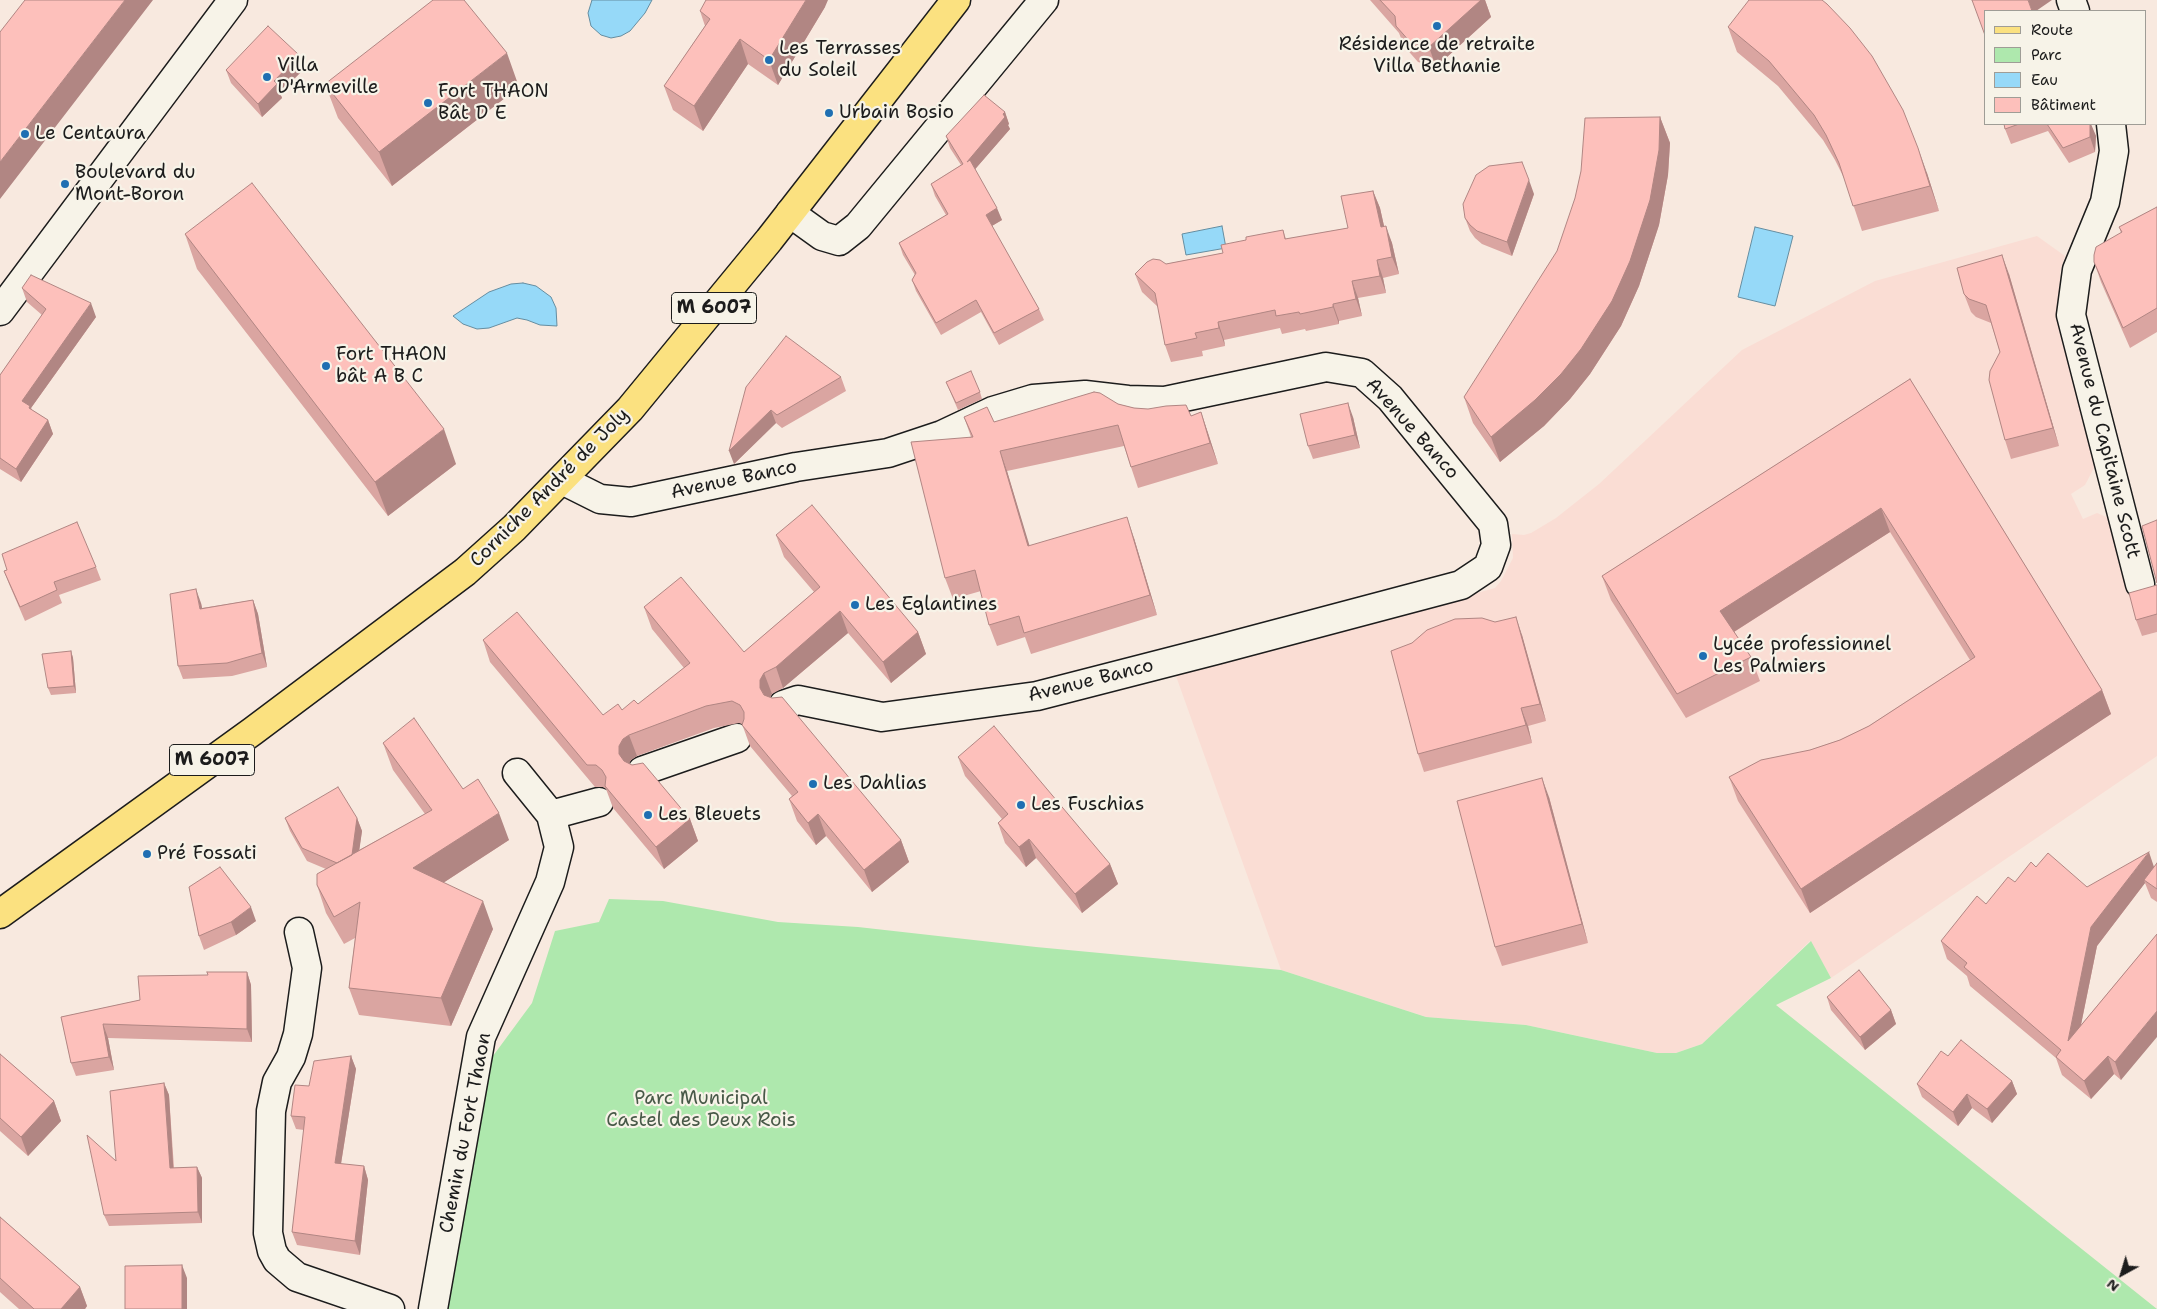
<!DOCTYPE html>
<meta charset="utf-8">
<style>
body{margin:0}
#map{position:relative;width:2157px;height:1309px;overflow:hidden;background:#f8e9df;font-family:"Shantell Sans",sans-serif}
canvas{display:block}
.legend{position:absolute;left:1984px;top:10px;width:162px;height:115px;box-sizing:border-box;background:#f7f3e8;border:1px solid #9f9d96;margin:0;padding:6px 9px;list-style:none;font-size:15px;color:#1c1c1c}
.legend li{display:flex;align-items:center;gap:10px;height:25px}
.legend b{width:25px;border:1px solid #9f9d96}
.north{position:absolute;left:2097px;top:1249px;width:50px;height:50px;-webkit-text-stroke:4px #f7f3e8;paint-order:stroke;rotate:219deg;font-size:14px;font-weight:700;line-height:20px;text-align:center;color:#1c1c1c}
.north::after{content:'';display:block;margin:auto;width:18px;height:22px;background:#1c1c1c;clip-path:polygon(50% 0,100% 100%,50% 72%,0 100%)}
</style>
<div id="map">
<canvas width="2157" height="1309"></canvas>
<ul class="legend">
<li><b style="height:6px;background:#fbe180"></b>Route</li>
<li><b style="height:14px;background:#aee8ad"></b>Parc</li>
<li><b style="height:14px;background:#96d9f8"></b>Eau</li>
<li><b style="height:14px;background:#fdc0bb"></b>Bâtiment</li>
</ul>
<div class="north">N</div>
</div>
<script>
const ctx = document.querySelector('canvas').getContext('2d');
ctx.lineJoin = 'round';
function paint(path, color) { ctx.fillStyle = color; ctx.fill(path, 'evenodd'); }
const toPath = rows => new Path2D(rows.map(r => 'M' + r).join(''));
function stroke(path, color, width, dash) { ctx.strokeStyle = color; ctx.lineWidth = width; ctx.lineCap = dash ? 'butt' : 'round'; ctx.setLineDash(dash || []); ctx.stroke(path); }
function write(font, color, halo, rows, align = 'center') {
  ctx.font = font + ' "Shantell Sans",sans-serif'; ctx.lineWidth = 4.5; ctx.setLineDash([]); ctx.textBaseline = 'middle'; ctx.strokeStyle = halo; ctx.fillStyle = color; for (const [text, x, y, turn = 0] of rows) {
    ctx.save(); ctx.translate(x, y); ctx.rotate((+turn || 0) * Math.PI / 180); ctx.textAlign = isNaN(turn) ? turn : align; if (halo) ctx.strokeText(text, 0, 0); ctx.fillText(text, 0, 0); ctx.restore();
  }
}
const built = toPath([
 [2037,236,2065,256,2060,272,2063,338,2097,462,2085,485,2071,494,2083,519,2097,513,2113,520,2142,636,2157,632,2157,756,1831,978,1810,941,1702,1044,1676,1053,1657,1053,1526,1025,1426,1017,1281,970,1176,676,1495,588,1501,581,1513,558,1512,534,1524,535,1531,533,1556,518,1599,484,1742,350,1875,281]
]);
const green = toPath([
 [609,899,663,901,778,922,858,927,1036,947,1281,970,1426,1017,1526,1025,1657,1053,1676,1053,1702,1044,1811,941,1831,978,1776,1005,2157,1309,447,1309,490,1060,532,1003,555,931,599,922]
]);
const water = toPath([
 [592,0,652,0,645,13,630,31,621,36,611,38,601,35,591,26,588,13,592,0],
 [1222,226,1226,248,1186,255,1182,234,1222,226],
 [1755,227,1793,236,1775,306,1738,297,1755,227],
 [523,283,536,286,551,297,556,308,557,326,540,325,527,320,517,318,489,328,477,329,463,324,453,316,489,292,511,284,523,283]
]);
const minor = toPath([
 [2071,0,2075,11],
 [2111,124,2114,151,2105,202,2077,270,2071,315,2140,584],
 [790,213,822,236,839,241,858,226,1044,0],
 [0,311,233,0],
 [562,480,600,499,631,502,796,467,888,453,942,435,993,411,1033,399,1085,395,1128,400,1165,401,1326,367,1362,373,1390,398,1493,524,1496,545,1488,567,1461,585,1216,650,1037,696,882,717,798,700,783,705],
 [642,771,737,738],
 [551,815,599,802],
 [299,932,307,968,298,1034,291,1057,277,1082,271,1111,268,1233,272,1251,277,1260,297,1277,390,1309],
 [433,1309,481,1037,550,882,559,847,551,815,517,773]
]);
const major = toPath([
 [0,914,253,731,465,572,514,528,630,409,769,240,956,0]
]);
const wall = toPath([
 [1370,0,1485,0,1491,17,1436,67,1418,62,1404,46,1399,33],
 [825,7,778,85,748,64,703,131,673,110,664,86,705,26,700,11],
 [1728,27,1927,173,1939,211,1862,231,1845,180,1835,160,1823,140,1778,86,1737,52],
 [299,55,304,69,280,93,282,98,262,117,231,83,226,70],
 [325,84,519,87,392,186,338,118],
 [1005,112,1009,124,1008,125,1010,129,975,169,1002,220,992,226,1039,309,1044,320,999,345,981,312,941,335,916,291,912,280,915,275,903,255,899,243,946,215,935,196,931,184,961,165,950,148,946,136],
 [1660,117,1670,143,1668,175,1659,225,1639,286,1621,326,1590,374,1570,399,1544,426,1500,462,1473,423,1464,397],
 [2004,124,2090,124,2096,136,2095,152,2069,163,2048,131,2011,144,2005,129],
 [1373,191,1380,208,1384,226,1392,243,1399,274,1383,278,1386,293,1358,298,1362,316,1339,321,1339,324,1306,331,1305,329,1282,334,1280,328,1224,340,1225,346,1202,351,1203,356,1171,362,1165,345,1158,307,1142,292,1135,274,1166,264,1223,253,1246,240,1283,230,1286,239,1348,228],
 [1534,194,1512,256,1482,244,1475,238,1470,231,1465,218],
 [2157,207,2157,332,2130,348,2101,282,2094,262,2121,233,2119,227],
 [185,234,456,464,388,516,197,269],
 [2009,274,2059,446,2011,459,2005,440,2000,352,1991,323,1976,317,1971,312,1964,294],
 [22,288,96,317,31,408,32,410,48,420,53,434,21,482,0,469,0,375,42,315,27,302],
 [841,377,846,391,782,428,776,423,734,464,746,387],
 [1910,379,2102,690,2111,714,1810,913,1738,801,1729,777,1840,740,1869,726,1970,660,1890,532,1734,632,1751,657,1760,681,1686,718,1611,600,1602,576],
 [946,382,980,392,982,399,958,410],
 [1118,404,1134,408,1191,416,1201,412,1208,433,1218,464,1138,488,1124,446,1007,471,1029,546,1134,538,1157,615,1031,654,1025,637,997,646,989,625,981,591,953,599,945,578,971,437,964,417,994,422],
 [1353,417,1360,448,1313,459,1308,446],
 [776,535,918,632,926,654,891,683,848,633,783,688,772,694,770,698,901,840,909,862,872,892,826,836,816,845,797,821,789,799,792,796,750,746,742,724,739,723,714,728,637,756,631,760,629,763,690,819,698,841,664,869,613,808,606,789,603,787,595,787,490,662,483,640,603,715,622,710,638,704,684,668,652,629,644,607,744,652,814,592,784,557],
 [96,567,101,580,59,595,62,603,25,621,9,584,4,571,7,570],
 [2157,585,2157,632,2142,636,2136,620],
 [253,600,258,614,267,667,232,676,183,679,178,666,201,603,202,608],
 [1522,635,1546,721,1528,726,1532,743,1424,772,1418,754],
 [71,651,73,658,76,693,51,695,48,688],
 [383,743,463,789,509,840,443,883,493,929,451,1026,359,1015,349,988,355,938,344,944,326,913,317,885,326,869,307,861,290,831,285,818,357,818,362,831,359,850,425,814,393,770],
 [958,757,1110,864,1118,884,1082,913,1036,858,1026,867,1005,843,998,823,1002,819,965,776],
 [1549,797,1588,943,1502,966,1495,947],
 [2157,863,2157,902,2151,898,2145,883,2097,946,2081,1025,2157,934,2121,1080,2114,1074,2091,1099,2062,1075,2056,1058,1970,986,1967,976,1947,959,1941,941,1986,904,2036,867,2087,887,2154,867],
 [189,887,256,921,236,935,204,950,199,936],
 [247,972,251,985,252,1042,108,1038,114,1070,76,1076,71,1063,61,1017,140,1000,208,975],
 [1827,997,1891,1010,1896,1024,1865,1050,1831,1010],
 [0,1054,54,1101,61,1121,28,1156,0,1131],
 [351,1056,356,1069,341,1164,364,1166,368,1180,360,1255,297,1245,292,1232,304,1130,296,1129,291,1116,309,1086],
 [1948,1056,2012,1081,2017,1094,1992,1123,1972,1108,1958,1126,1922,1097,1917,1084],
 [164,1083,169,1095,174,1168,197,1167,202,1178,202,1223,109,1226,104,1215,116,1161],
 [0,1217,80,1287,87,1306,85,1309,19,1309,0,1292]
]);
const shadedWall = toPath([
 [125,0,153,0,0,199,0,162],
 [806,0,828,0,825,7,778,85,769,60],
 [1481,0,1485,0,1491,17,1436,67,1429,47],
 [2028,0,2052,0,2036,11,2032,11],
 [740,39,748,64,703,131,694,106],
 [507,53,519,87,392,186,379,152],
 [299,55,304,69,280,93,282,98,262,117,258,104,274,81],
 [1005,112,1009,124,1008,125,1010,129,971,174,967,162],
 [1660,117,1670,143,1668,175,1659,225,1639,286,1621,326,1590,374,1570,399,1544,426,1500,462,1491,437],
 [2090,124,2091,124,2096,136,2095,152,2090,137],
 [1918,148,1927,173,1939,211,1930,186],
 [1529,180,1534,194,1512,256,1507,242],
 [1373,191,1380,208,1388,244,1381,227],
 [997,208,1002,220,990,227,986,215],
 [1386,226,1392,243,1399,274,1392,257],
 [2002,255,2009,274,2059,446,2053,428],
 [1377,260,1383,278,1386,293,1380,276],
 [1352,281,1358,298,1362,316,1356,299],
 [91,303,96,317,31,408,35,420,22,401],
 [1333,304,1339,321,1339,324,1333,307],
 [1218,322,1224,340,1225,346,1219,328],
 [1348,403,1353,417,1360,448,1355,435],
 [771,410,776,423,734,464,729,451],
 [1201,412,1208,433,1218,464,1210,443],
 [48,420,53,434,21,482,16,469],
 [444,429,456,464,388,516,375,482],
 [1000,451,1007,471,1036,567,1028,546],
 [1881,508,1890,532,1729,635,1720,611],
 [1127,517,1134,538,1157,615,1150,595],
 [196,589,201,603,205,622,200,609],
 [253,600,258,614,267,667,262,653],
 [840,611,848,633,783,688,776,667],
 [1516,617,1522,635,1546,721,1540,704],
 [918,632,926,654,891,683,883,662],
 [71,651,73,658,76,693,74,686],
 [764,673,772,694,768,701,760,688,760,680],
 [2102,690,2111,714,1810,913,1801,889],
 [1521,708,1528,726,1532,743,1526,725],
 [629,735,637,756,631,760,627,768,619,754,619,746,623,739],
 [1542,778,1549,797,1588,943,1582,924],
 [499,813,509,840,423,896,413,868],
 [818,814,826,836,816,845,808,823],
 [357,818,362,831,355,881,350,868],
 [690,819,698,841,664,869,656,847],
 [1029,839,1036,858,1026,867,1019,847],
 [901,840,909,862,872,892,864,870],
 [2149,852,2155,870,2144,880,2145,883,2097,946,2074,1059,2068,1041,2091,927],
 [1110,864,1118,884,1082,913,1075,894],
 [483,901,493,929,451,1026,441,998],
 [251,907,256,921,236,935,231,922],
 [247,972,251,985,252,1042,247,1029],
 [1891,1010,1896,1024,1865,1050,1860,1037],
 [2157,1011,2157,1037,2121,1080,2115,1062],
 [103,1024,108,1038,114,1070,109,1057],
 [351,1056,356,1069,339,1176,335,1163],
 [2108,1056,2114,1074,2091,1099,2084,1081],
 [2012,1081,2017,1094,1992,1123,1987,1109],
 [164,1083,169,1095,174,1180,170,1168],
 [1967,1094,1972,1108,1958,1126,1953,1112],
 [54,1101,61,1121,28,1156,21,1137],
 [364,1166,368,1180,360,1255,355,1241],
 [197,1167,202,1178,202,1223,198,1212],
 [182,1265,187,1278,187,1309,182,1309],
 [80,1287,87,1306,85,1309,61,1309]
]);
const building = toPath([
 [25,0,125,0,0,162,0,32,25,0],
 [433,0,464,0,507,53,379,152,325,84,433,0],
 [706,0,806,0,769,60,740,39,694,106,664,86,710,19,700,11,706,0],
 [1380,0,1481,0,1429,47,1411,43,1396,26,1395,16,1380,0],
 [1749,0,1822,0,1827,4,1850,28,1872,56,1903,110,1918,148,1930,186,1853,206,1839,163,1826,135,1814,115,1769,61,1728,27,1749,0],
 [1972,0,2028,0,2032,11,1986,11,1986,38,1972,0],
 [268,26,299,55,274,81,277,84,258,104,226,70,268,26],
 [984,95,1005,112,1003,114,1005,117,967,162,970,160,997,208,986,215,1039,309,994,333,976,300,936,323,912,280,916,273,899,243,948,214,931,184,963,164,946,136,984,95],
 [1660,117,1659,150,1650,200,1630,261,1612,301,1581,349,1561,374,1535,400,1491,437,1464,397,1557,251,1575,198,1581,171,1585,118,1660,117],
 [2004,124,2019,124,2005,129,2004,124],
 [2047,124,2090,124,2090,137,2063,148,2047,124],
 [1522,162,1529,180,1507,242,1477,231,1470,225,1465,218,1463,204,1476,175,1489,166,1522,162],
 [252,183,444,429,375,482,185,234,252,183],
 [1373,191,1381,227,1386,226,1392,257,1377,260,1380,276,1352,281,1356,299,1333,304,1333,307,1300,314,1299,312,1276,316,1275,310,1218,322,1219,328,1195,333,1197,338,1165,345,1155,293,1135,274,1147,262,1153,259,1160,260,1166,264,1223,253,1221,245,1246,240,1246,237,1283,230,1285,239,1348,228,1341,196,1373,191],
 [2157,207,2157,308,2123,328,2094,262,2094,255,2096,247,2122,232,2119,227,2157,207],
 [2002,255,2053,428,2005,440,1989,380,1990,371,2000,352,1986,305,1969,299,1964,294,1957,268,2002,255],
 [31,275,91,303,22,401,30,406,29,408,48,420,16,469,0,458,0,375,46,309,22,288,31,275],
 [786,336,841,377,777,415,771,410,729,451,746,387,786,336],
 [971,371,980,392,956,403,946,382,971,371],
 [1910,379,2102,690,1801,889,1729,777,1761,760,1810,750,1840,740,1869,726,1975,657,1881,508,1720,611,1751,657,1677,694,1602,576,1910,379],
 [1094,392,1100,393,1118,404,1134,408,1148,409,1166,406,1186,405,1191,416,1201,412,1210,443,1131,467,1118,425,1000,451,1028,546,1127,517,1150,595,1024,633,1019,616,989,625,975,570,945,578,911,442,973,437,964,417,987,407,994,422,1094,392],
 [1348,403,1355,435,1308,446,1300,414,1348,403],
 [812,505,918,632,883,662,840,611,776,667,764,673,760,680,760,688,764,695,772,698,782,697,901,840,864,870,818,814,808,823,789,799,798,792,742,725,744,719,744,712,740,705,732,701,706,706,629,735,623,739,619,746,619,754,624,761,632,765,643,763,690,819,656,847,605,786,606,777,602,770,596,765,587,765,483,640,517,612,603,715,618,704,622,710,634,700,638,704,690,663,644,607,681,577,744,652,820,587,776,535,812,505],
 [2157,520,2157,583,2142,526,2157,520],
 [77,522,96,567,54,582,57,590,20,607,4,571,7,570,2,554,77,522],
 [2157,585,2157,614,2136,620,2129,593,2157,585],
 [196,589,200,609,253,600,262,653,227,663,178,666,170,594,196,589],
 [1516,617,1540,704,1521,708,1526,725,1418,754,1391,651,1412,643,1427,630,1455,619,1482,618,1495,622,1516,617],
 [71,651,74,686,48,688,42,654,71,651],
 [414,718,463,789,478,779,499,813,413,868,483,901,441,998,349,988,360,902,334,917,317,885,317,874,432,810,383,743,414,718],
 [994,726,1110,864,1075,894,1029,839,1019,847,998,823,1008,814,958,757,994,726],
 [1542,778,1582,924,1495,947,1457,801,1542,778],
 [338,787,357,818,352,855,337,863,302,848,285,818,338,787],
 [2149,852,2091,927,2068,1041,2157,934,2157,1011,2115,1062,2108,1056,2084,1081,2056,1057,2061,1050,1964,967,1967,963,1941,941,1977,896,1986,904,2008,877,2015,882,2031,862,2036,867,2048,853,2087,887,2149,852],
 [2157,863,2157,889,2144,880,2157,863],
 [220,867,251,907,231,922,199,936,189,887,220,867],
 [1859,970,1891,1010,1860,1037,1827,997,1859,970],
 [207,972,247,972,247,1029,103,1024,109,1057,71,1063,61,1017,140,1000,138,976,208,975,207,972],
 [1961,1040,2012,1081,1987,1109,1967,1094,1953,1112,1917,1084,1941,1051,1948,1056,1961,1040],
 [0,1054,54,1101,21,1137,0,1118,0,1054],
 [351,1056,335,1163,364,1166,355,1241,292,1232,305,1117,291,1116,295,1085,309,1086,314,1061,351,1056],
 [164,1083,170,1168,197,1167,198,1212,104,1215,87,1135,116,1161,110,1091,164,1083],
 [0,1217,80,1287,61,1309,34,1309,0,1278,0,1217],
 [182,1265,182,1309,125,1309,125,1266,182,1265]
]);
const markers = [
 [1437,26,5,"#1f6fb2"],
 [769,60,5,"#1f6fb2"],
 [267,77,5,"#1f6fb2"],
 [428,103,5,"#1f6fb2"],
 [829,113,5,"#1f6fb2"],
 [25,134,5,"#1f6fb2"],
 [65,184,5,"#1f6fb2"],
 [326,366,5,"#1f6fb2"],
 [855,605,5,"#1f6fb2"],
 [1703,656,5,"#1f6fb2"],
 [813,784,5,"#1f6fb2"],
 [1021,805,5,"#1f6fb2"],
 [648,815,5,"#1f6fb2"],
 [147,854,5,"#1f6fb2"]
];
const shields = [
 [714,308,85],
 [212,760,85]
];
const shieldNames = [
 ["M 6007",714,308],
 ["M 6007",212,760]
];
const poiNames = [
 ["Résidence de retraite",1437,45,"center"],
 ["Villa Bethanie",1437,67,"center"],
 ["Les Terrasses",779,49],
 ["du Soleil",779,71],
 ["Villa",277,66],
 ["D'Armeville",277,88],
 ["Fort THAON",438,92],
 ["Bât D E",438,114],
 ["Urbain Bosio",839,113],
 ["Le Centaura",35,134],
 ["Boulevard du",75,173],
 ["Mont-Boron",75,195],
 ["Fort THAON",336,355],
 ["bât A B C",336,377],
 ["Les Eglantines",865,605],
 ["Lycée professionnel",1713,645],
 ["Les Palmiers",1713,667],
 ["Les Dahlias",823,784],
 ["Les Fuschias",1031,805],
 ["Les Bleuets",658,815],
 ["Pré Fossati",157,854]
];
const streetNames = [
 ["Avenue Banco",1412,429,48],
 ["Avenue du Capitaine Scott",2104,441,76],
 ["Avenue Banco",734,480,-12],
 ["Corniche André de Joly",550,488,-45],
 ["Avenue Banco",1091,681,-14],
 ["Chemin du Fort Thaon",466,1133,-79]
];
const parkNames = [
 ["Parc Municipal",701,1099],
 ["Castel des Deux Rois",701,1121]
];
paint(built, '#faddd4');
paint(green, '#aee8ad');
paint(water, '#96d9f8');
stroke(water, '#658da0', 1);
stroke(minor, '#1c1c1c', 31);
stroke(major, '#1c1c1c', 31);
stroke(minor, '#f7f3e8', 28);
stroke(major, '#fbe180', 28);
paint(wall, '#daa5a1');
paint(shadedWall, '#b18683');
paint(building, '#fdc0bb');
stroke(building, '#b18683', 1);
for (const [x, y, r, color] of markers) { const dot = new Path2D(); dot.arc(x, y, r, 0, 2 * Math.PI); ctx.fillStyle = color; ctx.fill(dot); stroke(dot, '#f7f3e8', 2); }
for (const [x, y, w] of shields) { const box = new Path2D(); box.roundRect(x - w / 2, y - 15.5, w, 31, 4); ctx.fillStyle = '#f7f3e8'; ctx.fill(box); stroke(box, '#1c1c1c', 1); }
write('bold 18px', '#1c1c1c', null, shieldNames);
write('19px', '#1c1c1c', '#f7f3e8', poiNames, 'left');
write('19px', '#1c1c1c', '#f7f3e8', streetNames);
write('19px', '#485948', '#f7f3e8', parkNames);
</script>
